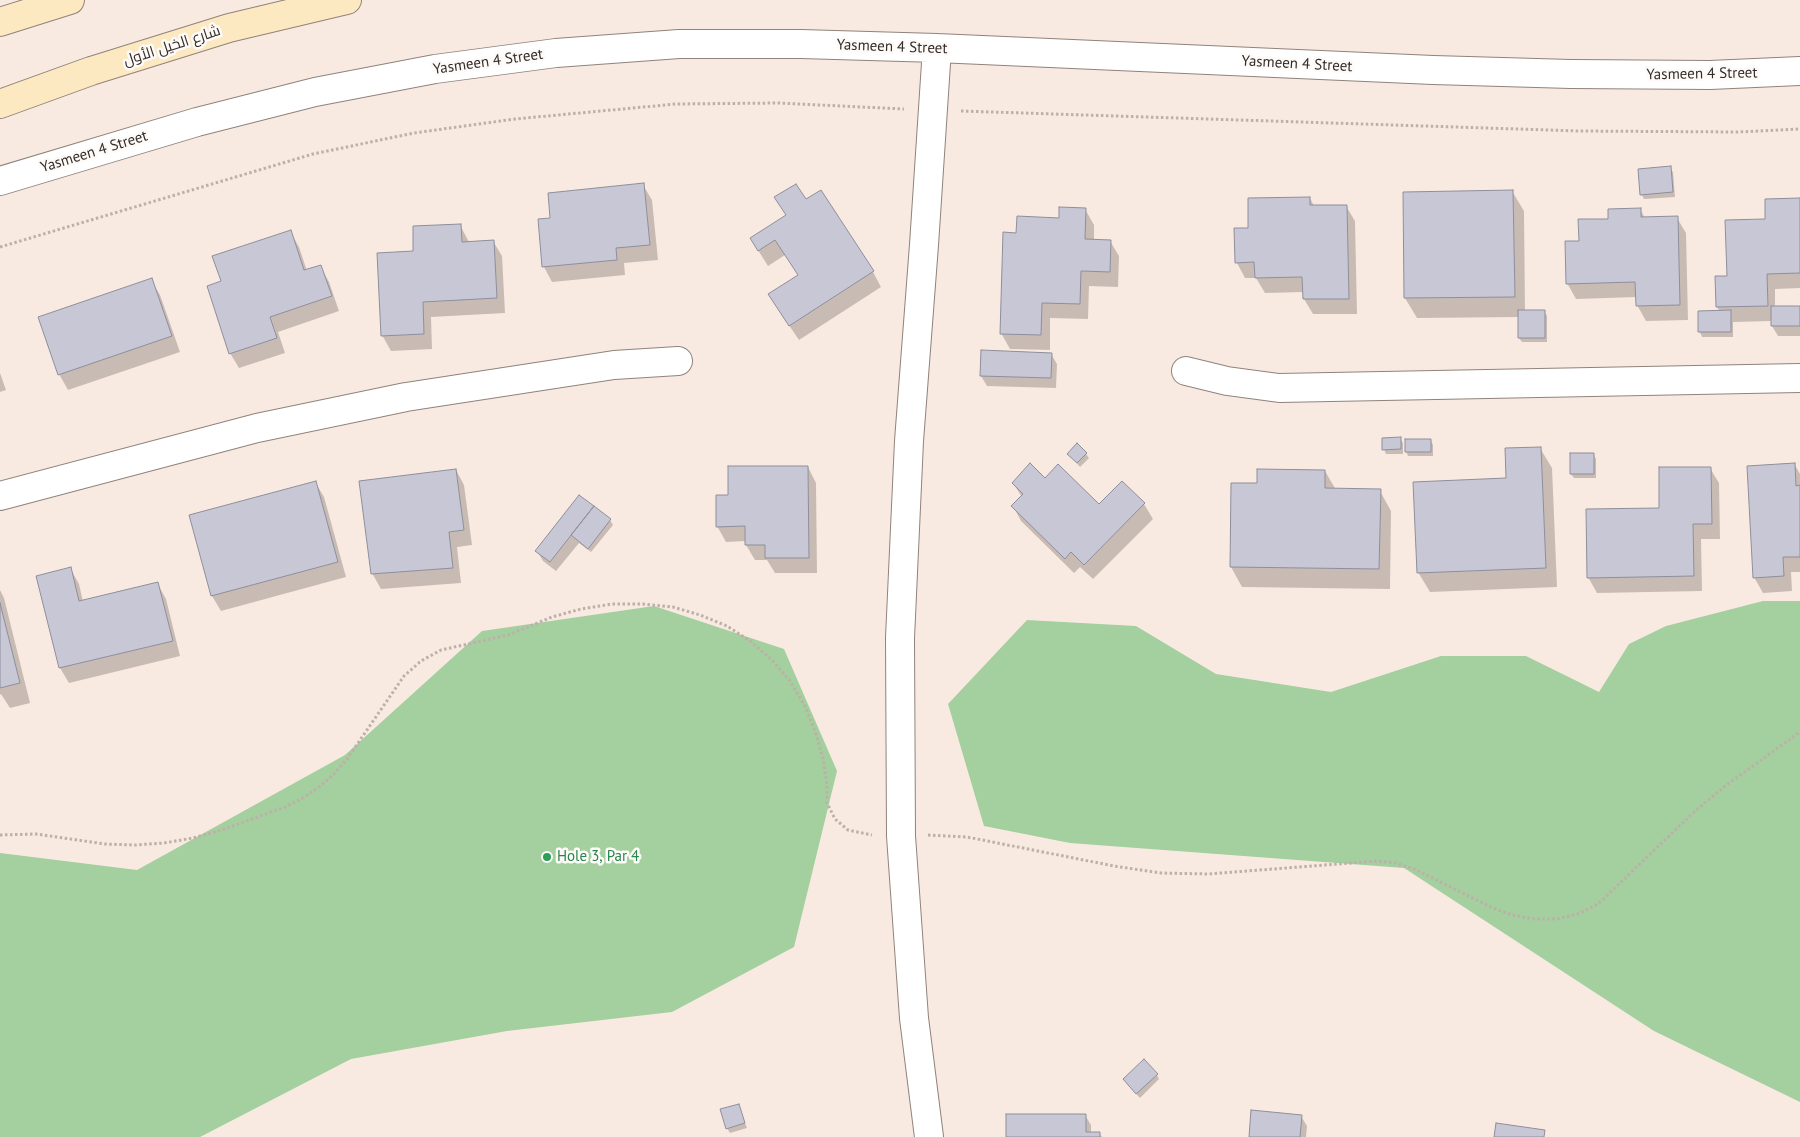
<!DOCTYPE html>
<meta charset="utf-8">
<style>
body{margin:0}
canvas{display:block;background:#f9eae1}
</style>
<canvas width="1800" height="1137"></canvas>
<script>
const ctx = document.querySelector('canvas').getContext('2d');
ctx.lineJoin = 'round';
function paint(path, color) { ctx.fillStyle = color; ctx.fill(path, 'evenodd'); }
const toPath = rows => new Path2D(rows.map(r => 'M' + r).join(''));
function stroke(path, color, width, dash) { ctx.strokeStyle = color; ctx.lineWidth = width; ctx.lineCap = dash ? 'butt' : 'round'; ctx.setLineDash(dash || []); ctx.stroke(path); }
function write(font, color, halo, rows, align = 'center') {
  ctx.font = font + ' "PT Sans",Cairo,sans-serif'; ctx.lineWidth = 5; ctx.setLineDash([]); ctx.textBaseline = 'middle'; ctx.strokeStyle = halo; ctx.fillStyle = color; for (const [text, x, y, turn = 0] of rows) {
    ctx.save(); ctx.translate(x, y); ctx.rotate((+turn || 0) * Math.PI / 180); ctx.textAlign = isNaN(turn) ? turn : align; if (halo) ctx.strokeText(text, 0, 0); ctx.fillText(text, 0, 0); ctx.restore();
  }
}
const green = toPath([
 [1763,601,1800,601,1800,1102,1654,1031,1404,868,1070,843,984,826,948,704,1027,620,1136,626,1216,674,1331,692,1441,656,1526,656,1599,692,1629,644,1666,626],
 [654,606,784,649,837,771,794,947,672,1012,507,1031,351,1059,200,1137,0,1137,0,853,137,870,345,755,482,631]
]);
const shadow = toPath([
 [1670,168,1673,172,1675,197,1644,199,1642,195],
 [643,185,652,200,658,260,624,263,625,275,552,282,544,267,539,220,551,219],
 [1512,191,1524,211,1525,312,1544,311,1547,316,1547,342,1522,342,1519,338,1519,317,1417,318,1405,298,1404,193],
 [776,198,873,272,881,287,799,340,778,309,799,276,785,255,768,266,751,239,787,216],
 [1310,198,1314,206,1346,206,1355,221,1357,314,1313,314,1304,299,1304,292,1265,293,1256,278,1245,278,1237,263,1249,229],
 [1800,199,1800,288,1775,289,1775,307,1800,307,1800,336,1778,336,1772,326,1772,321,1733,322,1733,337,1702,337,1700,332,1720,312,1717,307,1728,277,1766,220],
 [1085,209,1094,225,1094,241,1110,241,1119,256,1118,287,1089,286,1088,319,1050,318,1050,350,1010,349,1001,333,1018,234],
 [1640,209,1645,218,1677,218,1686,233,1688,320,1646,321,1637,305,1637,297,1576,299,1567,283,1580,242,1609,220],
 [460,225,469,242,493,241,502,256,505,313,431,317,432,349,391,351,382,335,415,252],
 [290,231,299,247,307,271,320,266,329,282,339,311,278,332,285,353,239,368,230,353,223,282],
 [151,280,160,295,180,352,68,390,59,374],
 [1051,354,1057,364,1056,388,987,386,981,376],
 [0,373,6,390,0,392],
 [1400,438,1403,443,1403,454,1386,454,1384,449],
 [1431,441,1433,445,1433,456,1408,456,1406,451],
 [1540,448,1552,468,1557,587,1430,592,1418,572,1507,479],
 [1069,454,1086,454,1089,458,1080,467],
 [1593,454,1596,459,1596,478,1574,478,1571,474],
 [1795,465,1800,474,1800,572,1791,572,1792,591,1763,593,1754,577],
 [808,467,816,483,817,573,775,573,767,560,755,560,746,545,746,541,726,542,717,526,730,496],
 [1710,468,1719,483,1720,539,1701,539,1702,591,1597,593,1588,577,1661,509],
 [456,470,464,485,472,545,457,547,461,583,381,589,372,573],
 [1325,471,1336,490,1380,491,1391,511,1390,589,1242,587,1231,567,1258,484],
 [1045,480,1099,506,1122,483,1144,504,1153,519,1093,579,1080,567,1074,573,1021,521,1013,506,1022,497,1013,483],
 [315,482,324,497,346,577,221,611,212,596],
 [579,497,610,520,613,525,591,552,579,543,556,571,543,561,537,551],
 [70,568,79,584,83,602,157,583,166,599,180,656,69,683,60,668,37,577],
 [0,590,4,598,30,703,10,708,1,694,0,695],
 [1157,1075,1159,1079,1140,1098,1127,1084],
 [738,1105,747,1128,730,1133,727,1128],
 [1085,1115,1091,1125,1091,1133,1099,1133,1102,1137,1007,1137],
 [1301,1116,1307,1126,1306,1137,1250,1137]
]);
const building = toPath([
 [1671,166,1673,192,1640,195,1638,169,1671,166],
 [644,183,650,245,616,248,617,260,542,267,538,219,550,218,548,193,644,183],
 [796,184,806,199,821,190,874,271,789,326,768,294,798,275,775,240,758,251,750,238,786,215,774,197,796,184],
 [1513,190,1515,297,1404,298,1403,192,1513,190],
 [1310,197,1310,205,1347,205,1349,299,1303,299,1302,277,1255,278,1254,262,1235,263,1234,228,1248,228,1248,198,1310,197],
 [1800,198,1800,273,1767,274,1768,306,1716,307,1715,276,1727,276,1725,220,1765,219,1765,199,1800,198],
 [1059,207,1086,208,1085,239,1111,240,1110,272,1081,271,1080,304,1042,303,1041,335,1000,334,1003,232,1016,233,1017,216,1059,218,1059,207],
 [1641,208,1641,217,1678,216,1680,305,1636,306,1635,282,1566,284,1565,241,1579,241,1578,219,1608,219,1608,209,1641,208],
 [461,224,462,242,494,240,497,298,423,302,424,334,381,336,377,253,413,251,413,226,461,224],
 [291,230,304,270,321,265,332,296,270,317,277,338,229,354,207,286,221,281,212,256,291,230],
 [152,278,172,336,58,375,38,317,152,278],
 [1771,306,1800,306,1800,326,1771,326,1771,306],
 [1518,310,1545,310,1545,338,1518,338,1518,310],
 [1731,310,1731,332,1698,332,1698,311,1731,310],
 [981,350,1052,353,1051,378,980,376,981,350],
 [1401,437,1401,449,1382,450,1382,438,1401,437],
 [1405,439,1431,439,1431,452,1405,452,1405,439],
 [1077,443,1087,453,1077,463,1067,454,1077,443],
 [1541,447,1546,568,1417,573,1413,482,1506,478,1505,448,1541,447],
 [1570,453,1594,453,1594,474,1570,474,1570,453],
 [1030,463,1045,478,1058,464,1099,504,1122,481,1145,503,1084,565,1071,552,1065,559,1011,506,1023,494,1012,483,1030,463],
 [1795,463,1796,486,1800,485,1800,557,1783,557,1784,576,1753,578,1747,466,1795,463],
 [728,466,808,466,809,558,765,558,765,545,745,545,745,526,716,527,716,495,728,495,728,466],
 [1659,467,1711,467,1712,524,1693,524,1694,576,1587,578,1586,509,1659,508,1659,467],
 [456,469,464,530,449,532,453,568,371,574,359,481,456,469],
 [1257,469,1325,470,1325,488,1381,489,1379,569,1230,567,1231,483,1257,483,1257,469],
 [316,481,338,562,211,596,189,515,316,481],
 [579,495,594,506,550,562,535,551,579,495],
 [594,506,611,519,588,549,571,535,594,506],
 [71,567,79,601,158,582,173,641,59,668,36,576,71,567],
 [0,603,20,683,0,688,0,603],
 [1144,1059,1158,1074,1136,1094,1123,1079,1144,1059],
 [739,1104,745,1123,726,1129,720,1109,739,1104],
 [1251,1110,1302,1115,1300,1137,1249,1137,1251,1110],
 [1006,1114,1086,1114,1086,1132,1100,1132,1100,1137,1006,1137,1006,1114],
 [1496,1123,1545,1130,1544,1137,1494,1137,1496,1123]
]);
const path = toPath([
 [961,111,1579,131,1738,132,1800,129],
 [0,247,313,154,414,133,515,119,676,104,778,103,904,109],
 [0,835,36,834,105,844,135,845,164,843,193,838,222,830,285,807,303,798,319,787,334,774,347,759,404,676,421,661,441,650,508,635,552,617,581,609,612,604,643,604,673,607,700,615,727,626,750,641,772,660,790,681,805,706,815,731,823,758,827,785,827,803,835,819,848,830,872,835],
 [928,835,967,837,1114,866,1161,873,1208,874,1377,861,1396,863,1414,869,1491,907,1512,915,1534,919,1556,919,1578,914,1598,904,1693,813,1725,786,1800,732]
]);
const street = toPath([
 [0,181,197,122,315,92,435,69,556,53,679,44,801,44,937,48,1433,70,1571,74,1710,75,1800,71],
 [1186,371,1227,381,1279,388,1800,378],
 [0,496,257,428,406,397,614,365,678,361],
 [929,1137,914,1018,901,836,900,638,909,441,924,245,937,48]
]);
const secondary = toPath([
 [0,22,70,0],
 [0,104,91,71,229,28,347,0]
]);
const markers = [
 [547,857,5,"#2e9e5b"]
];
const streetNames = [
 ["شارع الخيل الأول",172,46,-18],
 ["Yasmeen 4 Street",892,47,2],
 ["Yasmeen 4 Street",488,62,-8],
 ["Yasmeen 4 Street",1297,64,3],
 ["Yasmeen 4 Street",1702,74,-1],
 ["Yasmeen 4 Street",94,152,-17]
];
const leisureNames = [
 ["Hole 3, Par 4",557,857]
];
paint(green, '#a4cf9f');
paint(shadow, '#0003');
paint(building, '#c7c7d6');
stroke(building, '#8e8e9b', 1);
stroke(street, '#90837b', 30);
stroke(secondary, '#90837b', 30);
stroke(path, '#bdb0a9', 3, [2.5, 2.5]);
stroke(street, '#fff', 28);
stroke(secondary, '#fce8c1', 28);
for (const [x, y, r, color] of markers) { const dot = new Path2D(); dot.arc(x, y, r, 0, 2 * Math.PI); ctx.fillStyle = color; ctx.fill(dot); stroke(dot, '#fdfaf8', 2); }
write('15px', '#332d2a', '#fdfaf8', streetNames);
write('15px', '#27864d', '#fdfaf8', leisureNames, 'left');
</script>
